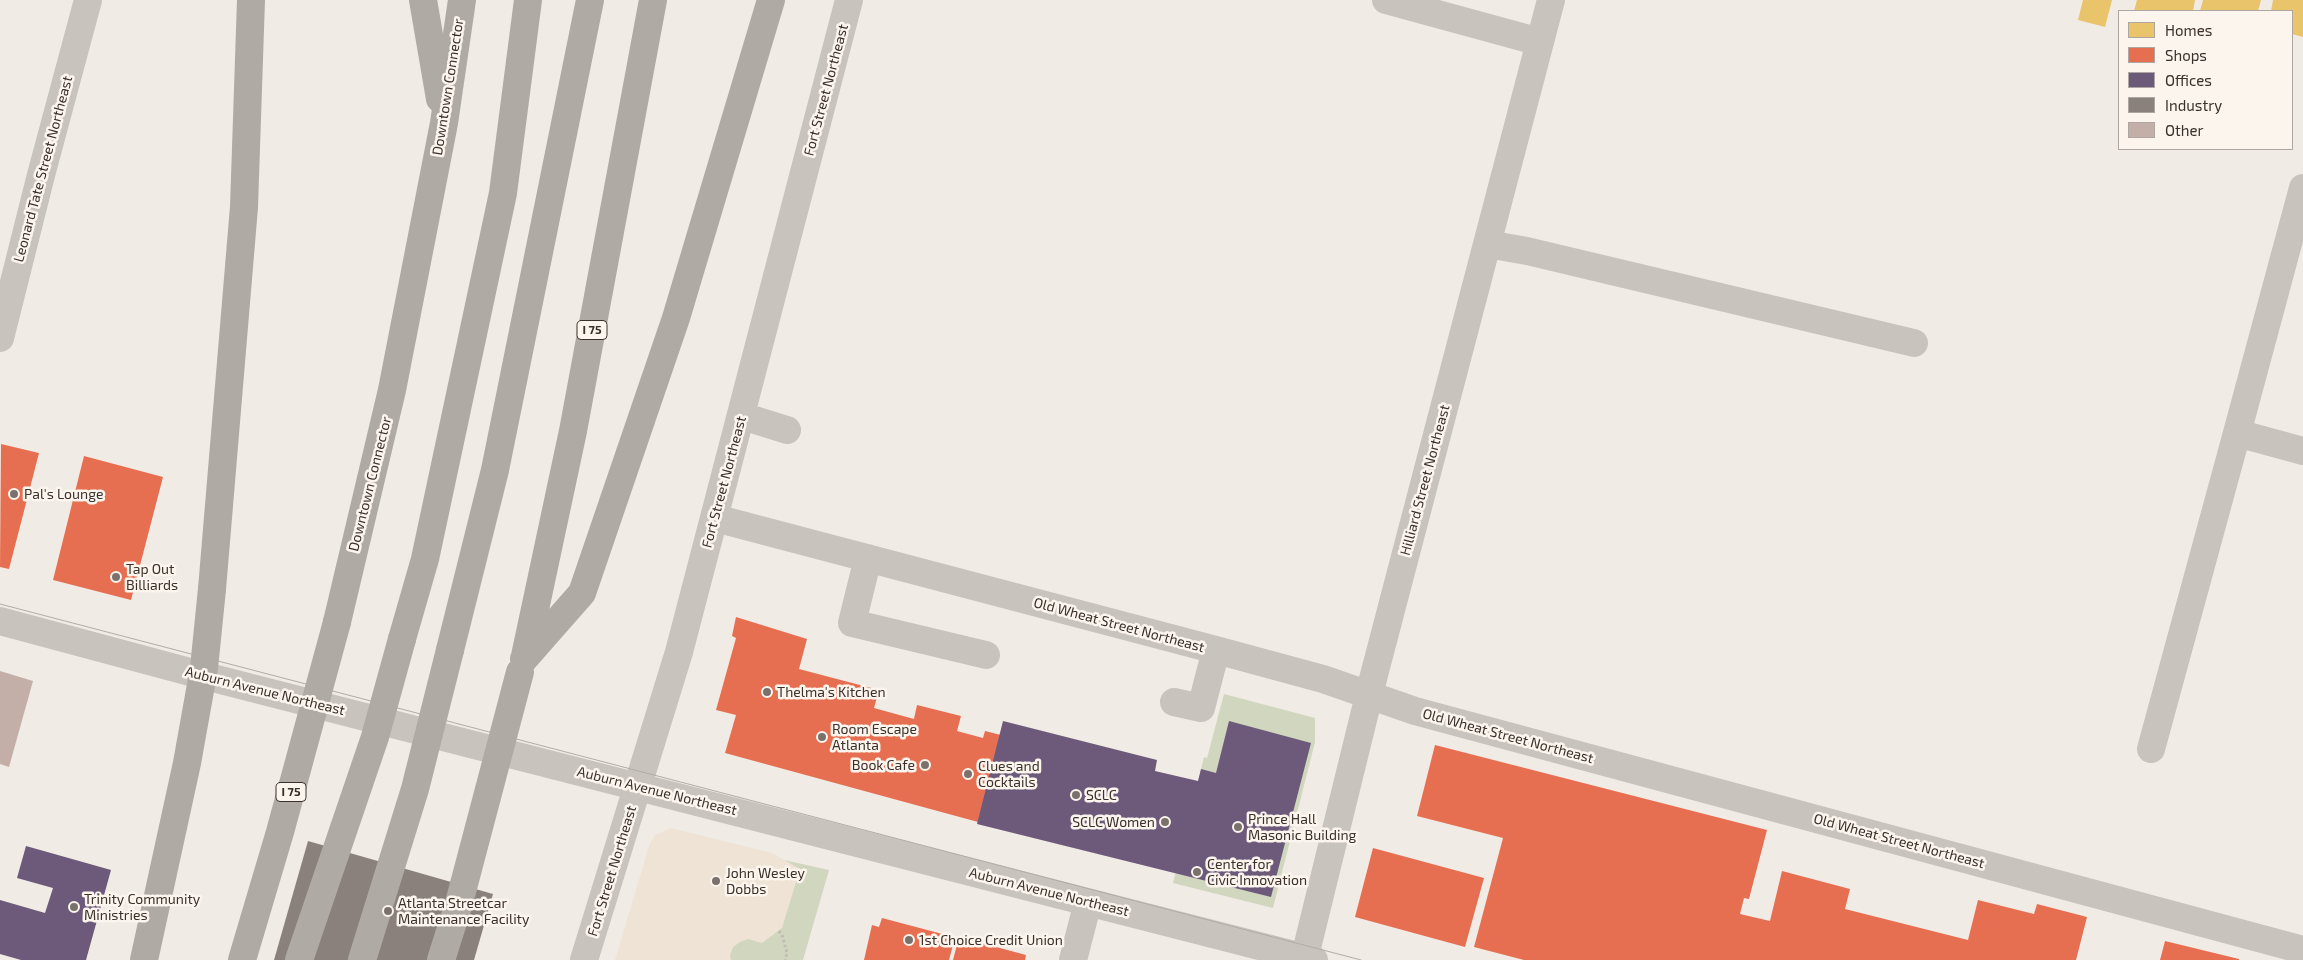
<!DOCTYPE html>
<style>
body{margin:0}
#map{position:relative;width:2303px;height:960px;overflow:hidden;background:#f0ebe5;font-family:"Exo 2",sans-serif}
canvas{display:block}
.legend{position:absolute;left:2118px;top:10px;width:175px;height:140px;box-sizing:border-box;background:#fbf5ee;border:1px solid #aea6a0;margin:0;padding:6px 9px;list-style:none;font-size:15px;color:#3b302b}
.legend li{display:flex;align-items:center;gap:10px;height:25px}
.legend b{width:25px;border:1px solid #aea6a0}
</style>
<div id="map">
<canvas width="2303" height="960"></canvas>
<ul class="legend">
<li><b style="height:14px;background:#e9c46a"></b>Homes</li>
<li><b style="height:14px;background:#e76f51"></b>Shops</li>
<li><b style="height:14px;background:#6d597a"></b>Offices</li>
<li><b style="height:14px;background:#8a817c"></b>Industry</li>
<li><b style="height:14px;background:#c3afa7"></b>Other</li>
</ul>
</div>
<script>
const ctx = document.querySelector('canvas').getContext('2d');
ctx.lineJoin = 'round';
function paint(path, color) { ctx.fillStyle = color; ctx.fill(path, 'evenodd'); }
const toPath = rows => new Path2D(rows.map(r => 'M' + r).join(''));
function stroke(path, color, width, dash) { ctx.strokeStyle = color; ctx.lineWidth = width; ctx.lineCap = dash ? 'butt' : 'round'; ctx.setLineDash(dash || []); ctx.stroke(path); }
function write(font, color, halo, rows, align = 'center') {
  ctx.font = font + ' "Exo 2",sans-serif'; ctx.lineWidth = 5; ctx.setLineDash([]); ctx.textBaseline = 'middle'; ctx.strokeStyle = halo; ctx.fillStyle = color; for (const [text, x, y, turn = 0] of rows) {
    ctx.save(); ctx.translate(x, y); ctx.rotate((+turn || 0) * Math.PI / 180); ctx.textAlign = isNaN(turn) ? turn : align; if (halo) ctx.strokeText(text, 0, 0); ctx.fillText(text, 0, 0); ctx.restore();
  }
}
const green = toPath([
 [1224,694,1315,718,1315,742,1273,908,1173,883,1204,757,1207,758],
 [662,833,829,870,803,960,623,960]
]);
const plaza = toPath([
 [671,828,772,853,800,869,782,928,762,943,748,939,740,942,733,947,730,955,731,960,615,960,650,843,655,835]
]);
const homes = toPath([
 [2083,0,2112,0,2105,27,2078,20],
 [2137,0,2195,0,2193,11,2134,11],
 [2203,0,2261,0,2258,11,2200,11],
 [2273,0,2303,0,2303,37,2292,34,2292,11,2271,11]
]);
const shops = toPath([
 [1,444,39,453,9,569,0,567],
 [84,456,163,477,131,600,53,580],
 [736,617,807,639,799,669,879,690,874,708,914,719,917,705,961,716,957,731,983,738,985,731,1001,735,978,822,725,753,736,715,716,710,736,638,732,636],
 [1435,745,1767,830,1749,899,1744,898,1740,914,1770,921,1782,871,1850,889,1845,909,1968,940,1978,900,2034,914,2037,904,2087,917,2076,960,1524,960,1474,947,1503,838,1417,816],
 [1373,848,1484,878,1465,947,1355,917],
 [882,918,950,936,948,944,953,945,949,960,864,960,872,925,879,927],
 [959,937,1026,955,1025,960,953,960],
 [2165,941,2239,959,2239,960,2160,960]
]);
const offices = toPath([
 [1003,721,1157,760,1155,771,1198,781,1201,769,1216,773,1229,721,1311,743,1271,897,977,824],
 [26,846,111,870,86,960,21,960,0,954,0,900,45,913,53,888,17,878]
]);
const industry = toPath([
 [308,841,493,894,474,960,274,960]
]);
const building = toPath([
 [0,671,33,681,9,767,0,764]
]);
const path = toPath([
 [779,931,782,935,787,953,785,960]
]);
const minor = toPath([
 [1386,0,1540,42],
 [2303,188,2237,433,2303,451],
 [1487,244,1527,251,1914,343],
 [0,338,41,175,88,0],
 [742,416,787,430],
 [715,518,1216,650,1323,679,1415,711,2303,950],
 [868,558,852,623,986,655],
 [0,621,201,675,1314,960],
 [1174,702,1201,708,1216,650],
 [2151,749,2237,433],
 [584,960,679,652,849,0],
 [1073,960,1088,902],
 [1304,960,1374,675,1551,0]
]);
const highway = toPath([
 [423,0,440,99],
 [212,589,244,207,251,0],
 [337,622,392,390,444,123,462,0],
 [402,639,425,559,503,193,528,0],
 [450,650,495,470,590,0],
 [525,656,573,431,653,0],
 [524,659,582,593,676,318,771,0]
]);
const tram = toPath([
 [0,604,1361,960]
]);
const highwayBridge = toPath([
 [144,960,187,763,204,668,212,589],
 [242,960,280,832,337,622],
 [299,960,375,737,402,639],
 [362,960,415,789,450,650],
 [441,960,459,903,520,672]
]);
const markers = [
 [14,494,5,"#7a716c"],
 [116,577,5,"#7a716c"],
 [767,692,5,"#7a716c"],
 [822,737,5,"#7a716c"],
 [925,765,5,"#7a716c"],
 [968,774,5,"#7a716c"],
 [1076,795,5,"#7a716c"],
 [1165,822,5,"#7a716c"],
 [1238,827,5,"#7a716c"],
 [1197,872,5,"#7a716c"],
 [716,881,5,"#7a716c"],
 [74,907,5,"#7a716c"],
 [388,911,5,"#7a716c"],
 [909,940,5,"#7a716c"]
];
const shields = [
 [592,330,30],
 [291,792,30]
];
const shieldNames = [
 ["I 75",592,330],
 ["I 75",291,792]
];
const streetNames = [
 ["Downtown Connector",448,87,-81],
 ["Fort Street Northeast",826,90,-75],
 ["Leonard Tate Street Northeast",43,169,-75],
 ["Hilliard Street Northeast",1425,480,-75],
 ["Fort Street Northeast",724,482,-75],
 ["Downtown Connector",370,484,-76],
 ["Old Wheat Street Northeast",1119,625,15],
 ["Auburn Avenue Northeast",265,691,14],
 ["Old Wheat Street Northeast",1508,736,15],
 ["Auburn Avenue Northeast",657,791,14],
 ["Old Wheat Street Northeast",1899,841,15],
 ["Fort Street Northeast",612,871,-73],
 ["Auburn Avenue Northeast",1049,892,14]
];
const poiNames = [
 ["Pal's Lounge",24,494],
 ["Tap Out",126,569],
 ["Billiards",126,585],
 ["Thelma's Kitchen",777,692],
 ["Room Escape",832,729],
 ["Atlanta",832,745],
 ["Book Cafe",915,765,"right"],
 ["Clues and",978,766],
 ["Cocktails",978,782],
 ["SCLC",1086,795],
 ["Prince Hall",1248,819],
 ["Masonic Building",1248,835],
 ["SCLC Women",1155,822,"right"],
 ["Center for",1207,864],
 ["Civic Innovation",1207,880],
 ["John Wesley",726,873],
 ["Dobbs",726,889],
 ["Trinity Community",84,899],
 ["Ministries",84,915],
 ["Atlanta Streetcar",398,903],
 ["Maintenance Facility",398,919],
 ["1st Choice Credit Union",919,940]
];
paint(green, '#d1d6bf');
paint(plaza, '#eee3d5');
paint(homes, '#e9c46a');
paint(shops, '#e76f51');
paint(offices, '#6d597a');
paint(industry, '#8a817c');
paint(building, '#c3afa7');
stroke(path, '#c2bbb6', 3, [2.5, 2.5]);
stroke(minor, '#c9c3be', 28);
stroke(highway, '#afaaa4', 28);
stroke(tram, '#b1aca8', 1);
stroke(highwayBridge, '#afaaa4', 28);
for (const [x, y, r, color] of markers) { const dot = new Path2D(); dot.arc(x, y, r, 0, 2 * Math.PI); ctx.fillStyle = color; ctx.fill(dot); stroke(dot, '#fbf5ee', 2); }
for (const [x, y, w] of shields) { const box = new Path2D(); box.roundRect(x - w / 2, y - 9.5, w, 19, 4); ctx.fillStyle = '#fbf5ee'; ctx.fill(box); stroke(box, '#3b302b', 1); }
write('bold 12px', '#3b302b', null, shieldNames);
write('14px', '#3b302b', '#fbf5ee', streetNames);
write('14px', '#3b302b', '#fbf5ee', poiNames, 'left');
</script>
